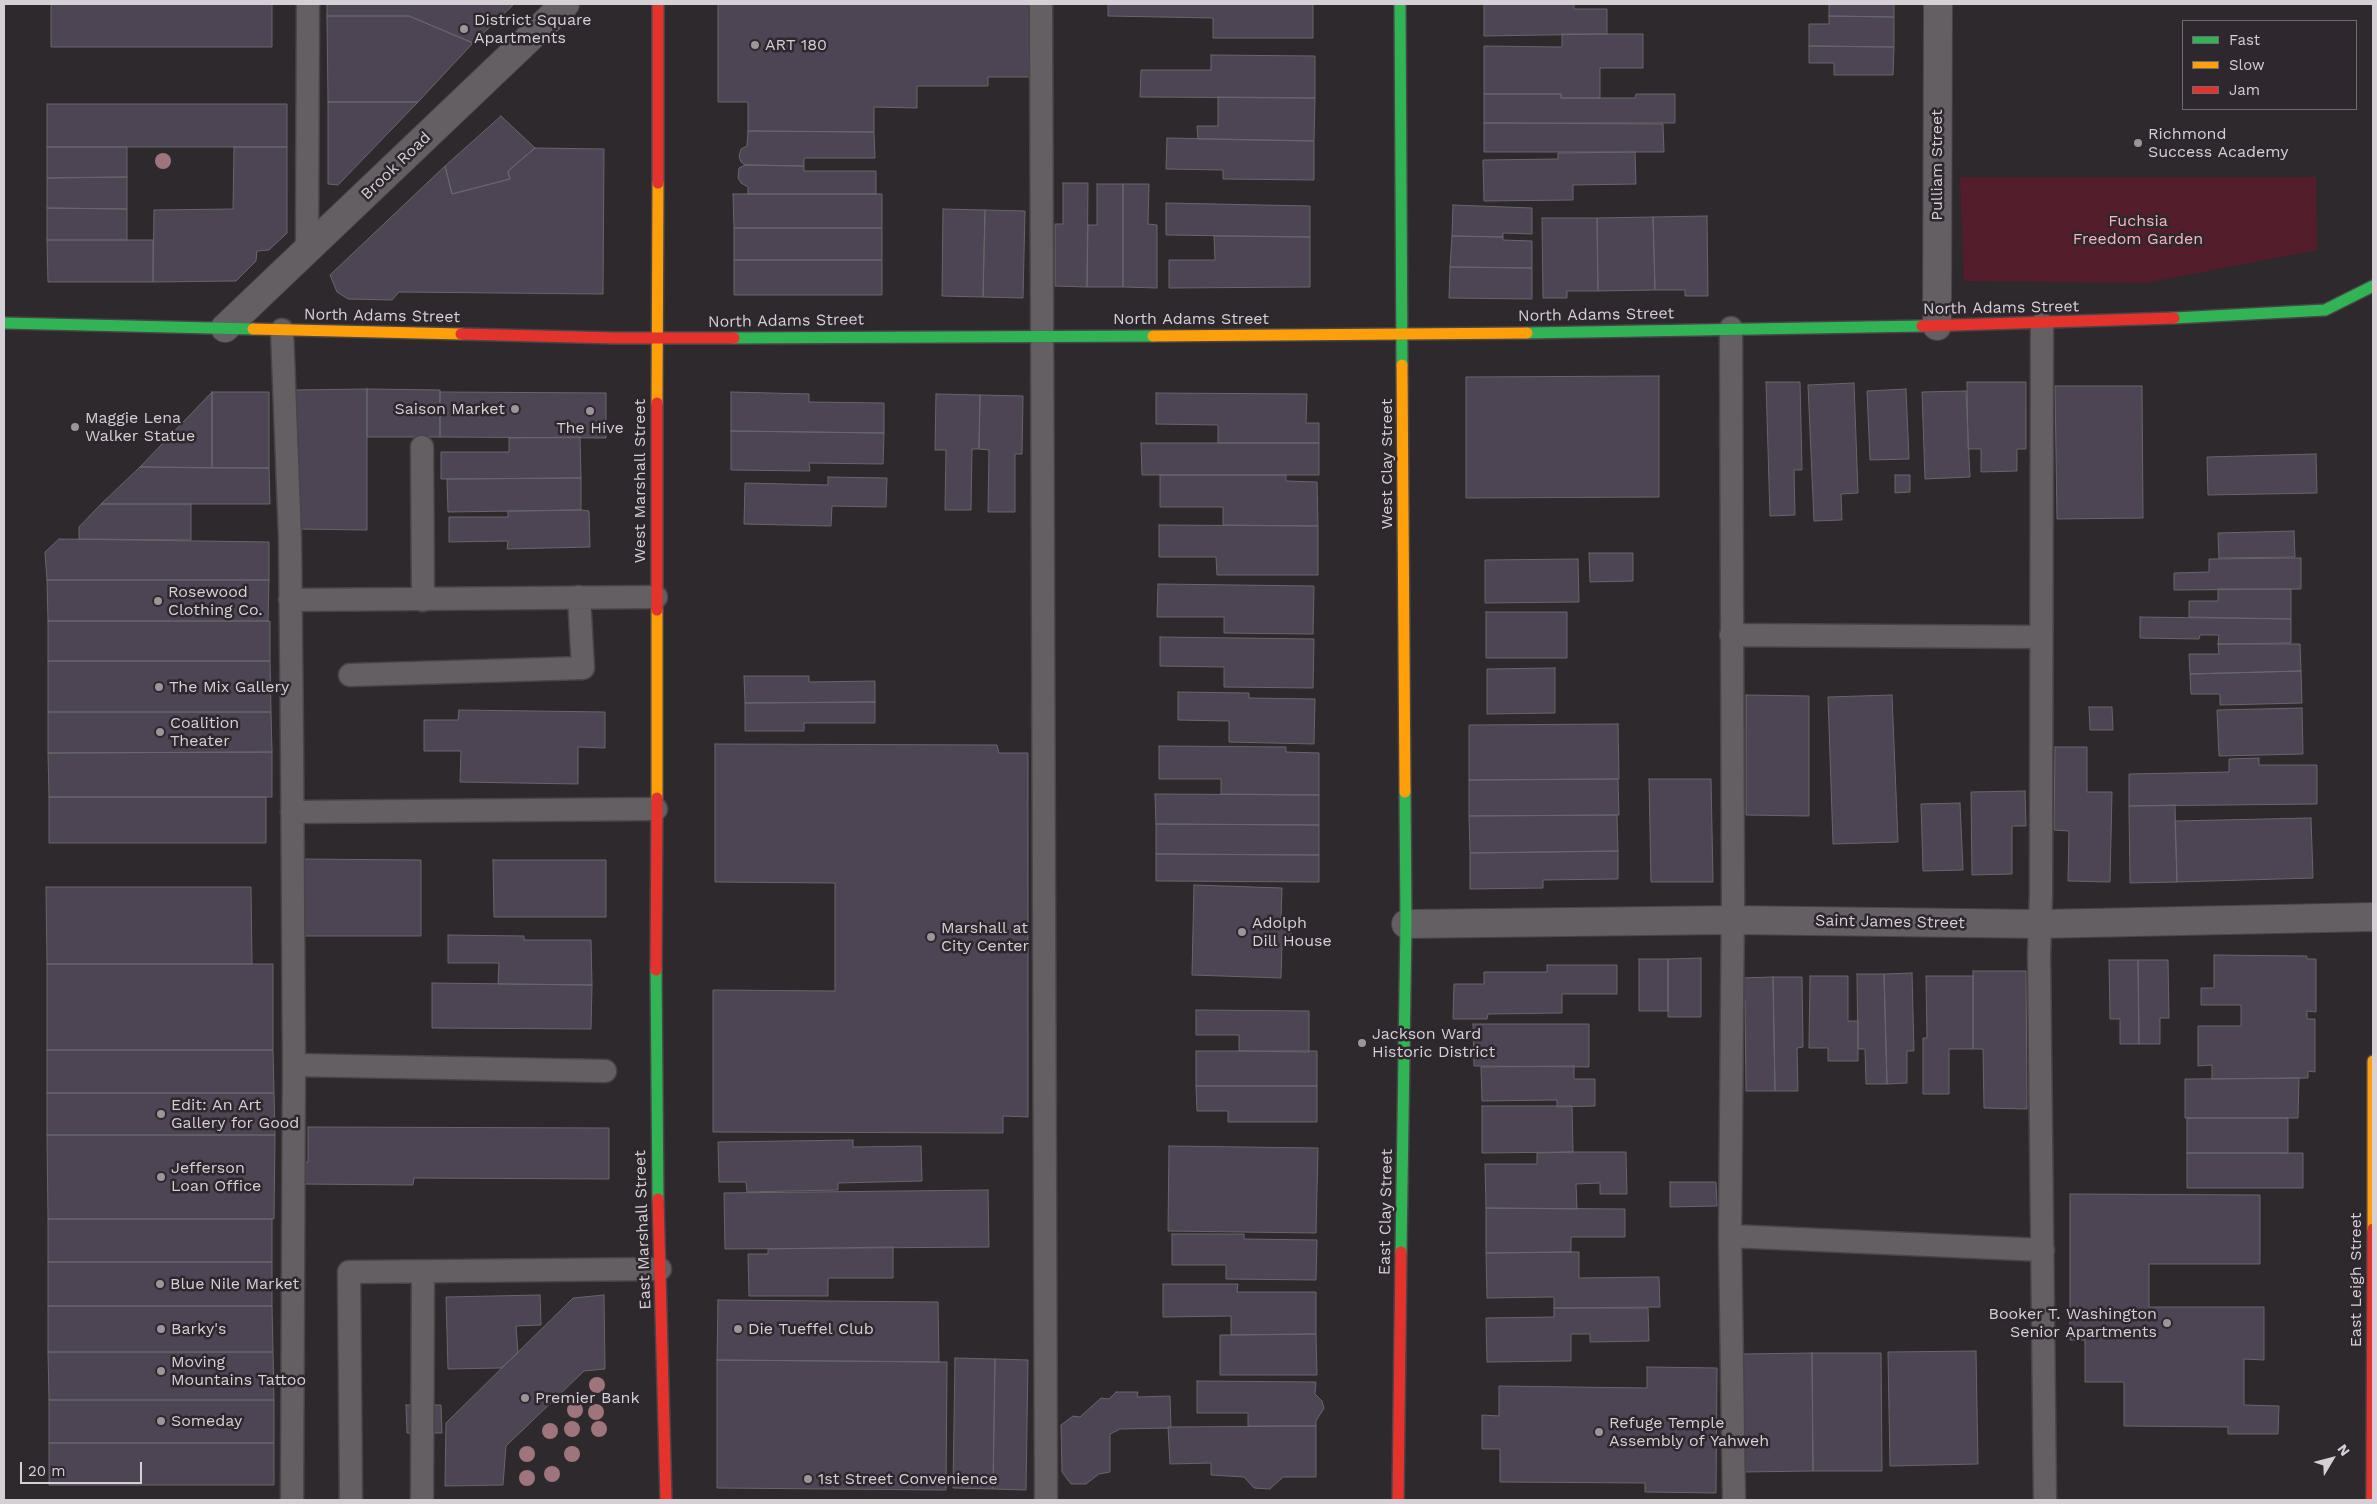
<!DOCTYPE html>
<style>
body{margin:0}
#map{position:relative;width:2377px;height:1504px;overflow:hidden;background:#2d292d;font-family:"Work Sans",sans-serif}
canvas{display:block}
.frame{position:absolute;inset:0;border:5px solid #d5d0d5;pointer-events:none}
.legend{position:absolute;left:2182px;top:20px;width:175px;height:90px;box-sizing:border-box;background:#2f272e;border:1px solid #716b71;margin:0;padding:6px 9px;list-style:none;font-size:15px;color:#d5d0d5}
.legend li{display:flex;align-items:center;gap:10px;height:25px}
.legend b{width:25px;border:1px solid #716b71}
.north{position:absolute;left:2307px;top:1434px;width:50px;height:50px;-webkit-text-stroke:4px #2f272e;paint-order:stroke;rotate:53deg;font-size:14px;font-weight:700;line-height:20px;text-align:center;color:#d5d0d5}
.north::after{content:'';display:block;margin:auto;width:18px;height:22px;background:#d5d0d5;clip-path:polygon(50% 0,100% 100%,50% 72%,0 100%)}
.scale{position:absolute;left:20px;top:1462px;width:122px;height:22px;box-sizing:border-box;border:2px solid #d5d0d5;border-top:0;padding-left:6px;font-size:15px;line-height:18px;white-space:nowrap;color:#d5d0d5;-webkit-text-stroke:4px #2f272e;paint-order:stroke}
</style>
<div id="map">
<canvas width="2377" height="1504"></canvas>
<div class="frame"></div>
<ul class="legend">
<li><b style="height:6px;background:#30b455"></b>Fast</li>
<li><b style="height:6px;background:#ff9f0a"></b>Slow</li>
<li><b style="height:6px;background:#e5322d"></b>Jam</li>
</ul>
<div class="north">N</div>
<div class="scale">20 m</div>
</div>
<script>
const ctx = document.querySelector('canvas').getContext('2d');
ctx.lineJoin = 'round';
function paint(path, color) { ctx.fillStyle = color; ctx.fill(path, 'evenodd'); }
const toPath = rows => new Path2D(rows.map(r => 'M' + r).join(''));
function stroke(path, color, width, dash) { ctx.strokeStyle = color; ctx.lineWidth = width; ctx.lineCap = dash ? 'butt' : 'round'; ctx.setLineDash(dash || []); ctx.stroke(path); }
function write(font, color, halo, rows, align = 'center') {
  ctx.font = font + ' "Work Sans",sans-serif'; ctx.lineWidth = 5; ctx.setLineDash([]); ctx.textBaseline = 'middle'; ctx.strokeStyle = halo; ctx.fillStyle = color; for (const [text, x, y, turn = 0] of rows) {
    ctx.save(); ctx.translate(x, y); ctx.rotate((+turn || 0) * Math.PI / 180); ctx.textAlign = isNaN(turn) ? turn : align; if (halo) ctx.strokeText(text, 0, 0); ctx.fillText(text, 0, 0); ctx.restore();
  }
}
const green = toPath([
 [1960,177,2316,177,2317,250,2146,283,1964,281]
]);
const building = toPath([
 [51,4,272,4,272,47,51,47,51,4],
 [327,4,514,4,473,43,409,16,327,16,327,4],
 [718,4,1032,4,1032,77,988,77,988,86,917,86,917,108,874,107,874,132,748,131,748,102,718,102,718,4],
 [1108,4,1313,4,1313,38,1213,38,1213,18,1108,16,1108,4],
 [1484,4,1574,4,1574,9,1607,9,1607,34,1484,36,1484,4],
 [1821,4,1894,4,1894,17,1829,16,1829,4,1821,4],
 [327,16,409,16,473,43,418,102,328,102,327,16],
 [1829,16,1894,17,1894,47,1809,46,1809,24,1829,24,1829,16],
 [1562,34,1643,34,1643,68,1600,68,1600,98,1561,98,1561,94,1484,94,1484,46,1562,47,1562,34],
 [1809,46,1894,47,1893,75,1834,75,1834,63,1809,63,1809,46],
 [1211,55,1315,56,1315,98,1140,97,1141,70,1211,70,1211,55],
 [1484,94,1561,94,1561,98,1635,98,1636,94,1675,94,1675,123,1484,123,1484,94],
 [1218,97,1315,98,1314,141,1198,139,1197,126,1218,126,1218,97],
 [328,102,418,102,338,185,328,184,328,102],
 [47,104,287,104,287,147,47,147,47,104],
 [501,116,535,148,508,171,510,179,452,194,445,166,501,116],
 [1484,123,1663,124,1664,152,1484,152,1484,123],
 [748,131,874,132,875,158,804,158,804,166,745,165,741,162,739,156,741,149,747,146,748,131],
 [1167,138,1314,141,1314,180,1223,179,1223,170,1166,169,1167,138],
 [47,147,127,147,127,177,47,178,47,147],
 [234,147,287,147,287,233,269,250,257,251,256,261,236,281,153,282,154,210,233,209,234,147],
 [535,148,604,149,603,294,399,292,392,300,348,299,337,292,330,275,445,166,452,194,510,179,508,171,535,148],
 [1635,152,1636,184,1573,185,1573,200,1484,201,1483,160,1558,159,1558,153,1635,152],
 [745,165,804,166,804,171,876,171,876,194,748,194,748,187,741,183,738,178,739,168,745,165],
 [127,177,127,209,47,208,47,178,127,177],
 [1063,183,1088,183,1087,287,1055,286,1055,224,1063,224,1063,183],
 [1097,184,1123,184,1123,287,1087,287,1088,225,1097,225,1097,184],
 [1123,184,1149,184,1148,224,1157,225,1157,288,1123,287,1123,184],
 [733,194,882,194,882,228,734,228,733,194],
 [1166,203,1310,206,1310,237,1166,235,1166,203],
 [1453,205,1532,208,1532,234,1503,233,1503,237,1452,236,1453,205],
 [47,208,127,209,127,240,47,240,47,208],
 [943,209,985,210,983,297,942,296,943,209],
 [985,210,1025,211,1023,298,983,297,985,210],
 [1707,216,1708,296,1685,296,1685,290,1655,290,1653,217,1707,216],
 [1653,217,1655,290,1598,291,1597,218,1653,217],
 [1542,218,1597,218,1598,291,1567,291,1567,298,1543,298,1542,218],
 [734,228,882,228,882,260,734,260,734,228],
 [1214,236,1310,237,1310,287,1169,288,1169,260,1215,260,1214,236],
 [1452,236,1503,237,1503,240,1532,241,1532,268,1450,267,1452,236],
 [47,240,153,240,153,282,48,282,47,240],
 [734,260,882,260,882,295,734,295,734,260],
 [1450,267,1532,268,1532,299,1449,298,1450,267],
 [1659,376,1659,497,1466,498,1466,377,1659,376],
 [1766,382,1800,382,1802,470,1794,470,1795,515,1770,516,1766,382],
 [1967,382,2026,382,2026,449,2017,449,2017,471,1981,472,1981,449,1968,449,1967,382],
 [1854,383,1858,493,1841,494,1842,520,1814,521,1808,385,1854,383],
 [2055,386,2142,386,2143,518,2057,519,2055,386],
 [367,389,440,390,440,437,367,437,367,389],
 [367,389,367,530,296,529,296,390,367,389],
 [1906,389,1909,459,1870,460,1867,391,1906,389],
 [1966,391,1970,477,1925,479,1922,392,1966,391],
 [212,392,212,468,140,467,212,392],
 [212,392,269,392,269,468,212,468,212,392],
 [440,392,606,393,606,438,440,437,440,392],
 [731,392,809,394,809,402,884,403,884,433,731,431,731,392],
 [1156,393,1307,394,1306,423,1319,423,1319,443,1218,443,1218,425,1156,424,1156,393],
 [936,394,980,395,979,449,972,449,971,510,945,510,946,450,935,450,936,394],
 [980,395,1023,396,1022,454,1015,454,1015,512,988,512,989,450,979,449,980,395],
 [731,431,884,433,883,464,809,463,810,471,731,470,731,431],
 [580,437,581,478,441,479,441,452,509,452,509,438,580,437],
 [1141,443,1319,443,1319,475,1142,475,1141,443],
 [2316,454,2317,493,2208,495,2207,457,2316,454],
 [140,467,269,468,270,504,101,504,140,467],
 [1160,475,1286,475,1286,481,1317,482,1318,526,1223,525,1223,507,1160,507,1160,475],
 [1895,475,1910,475,1910,492,1895,493,1895,475],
 [828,477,887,478,886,507,832,506,831,526,744,524,745,483,828,485,828,477],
 [581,478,581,510,448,512,447,479,581,478],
 [101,504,191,504,191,540,79,539,79,527,101,504],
 [581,510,589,511,590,547,507,549,508,541,449,542,449,517,508,517,508,511,581,510],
 [1159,525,1318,526,1318,575,1217,575,1216,557,1159,557,1159,525],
 [2294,531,2295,557,2219,558,2218,533,2294,531],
 [59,539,269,542,269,580,47,580,45,552,59,539],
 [1589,553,1633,553,1633,581,1590,582,1589,553],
 [2301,558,2301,589,2174,590,2174,573,2209,572,2209,559,2301,558],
 [1578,559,1579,602,1485,603,1485,560,1578,559],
 [47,580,269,580,268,621,48,621,47,580],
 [1158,584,1314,586,1313,634,1224,633,1224,617,1157,617,1158,584],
 [2218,589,2291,589,2291,619,2189,617,2189,601,2218,601,2218,589],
 [1486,612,1567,612,1567,658,1486,658,1486,612],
 [2140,617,2291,619,2291,643,2218,644,2219,635,2200,635,2199,639,2140,638,2140,617],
 [48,621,270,621,270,661,48,661,48,621],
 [1160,637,1314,639,1313,688,1224,687,1224,667,1160,666,1160,637],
 [2218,644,2300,644,2301,671,2190,674,2189,654,2219,654,2218,644],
 [48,661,270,661,271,712,48,712,48,661],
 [1555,668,1555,713,1487,714,1487,669,1555,668],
 [2301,671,2302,703,2220,705,2220,694,2191,694,2190,674,2301,671],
 [744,676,809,676,809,682,875,681,875,702,745,703,744,676],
 [1178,692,1249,693,1249,698,1315,699,1314,744,1229,742,1229,721,1178,720,1178,692],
 [1746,695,1809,696,1809,816,1746,815,1746,695],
 [1892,695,1898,842,1833,844,1828,697,1892,695],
 [875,702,875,723,804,723,804,731,745,731,745,703,875,702],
 [2089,707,2112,707,2113,730,2090,730,2089,707],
 [2302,708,2303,754,2219,756,2217,710,2302,708],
 [459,710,605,712,605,748,578,747,578,784,460,782,461,751,424,751,424,720,458,720,459,710],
 [48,712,271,712,272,752,48,753,48,712],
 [1618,724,1619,779,1469,780,1469,725,1618,724],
 [715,744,997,745,999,753,1028,753,1028,1117,1003,1116,1003,1133,713,1132,713,990,835,991,835,883,715,882,715,744],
 [1159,746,1286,747,1286,752,1319,753,1319,795,1221,794,1221,779,1159,779,1159,746],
 [2055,747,2087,747,2087,792,2112,792,2110,882,2068,881,2069,831,2054,830,2055,747],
 [272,752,272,797,49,797,48,753,272,752],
 [2259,758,2259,765,2317,765,2317,804,2129,806,2129,774,2229,772,2229,759,2259,758],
 [1618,779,1619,815,1469,816,1469,780,1618,779],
 [1649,779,1711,779,1713,882,1651,882,1649,779],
 [2025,791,2026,826,2012,826,2012,874,1972,875,1971,792,2025,791],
 [1155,794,1319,795,1319,825,1156,824,1155,794],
 [49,797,266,797,266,843,49,843,49,797],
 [1960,803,1963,870,1923,871,1921,804,1960,803],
 [2175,805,2177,882,2130,883,2129,806,2175,805],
 [1617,815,1618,851,1470,853,1469,816,1617,815],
 [2311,818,2313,878,2177,882,2175,821,2311,818],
 [1156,824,1319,825,1319,855,1156,854,1156,824],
 [1618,851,1618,879,1543,880,1543,888,1470,889,1470,853,1618,851],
 [1156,854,1319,855,1319,882,1156,881,1156,854],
 [299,859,421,860,421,936,299,936,299,859],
 [493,860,606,860,606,917,494,917,493,860],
 [1194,885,1282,888,1281,919,1292,919,1291,945,1282,944,1281,978,1192,975,1194,885],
 [46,887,251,887,252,964,47,964,46,887],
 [448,935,524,936,524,940,591,940,592,985,498,984,499,963,448,963,448,935],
 [2214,955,2307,956,2307,959,2316,959,2316,1012,2307,1011,2307,1019,2315,1019,2315,1072,2308,1071,2308,1078,2212,1079,2212,1065,2198,1066,2198,1026,2241,1026,2241,1005,2201,1005,2201,988,2214,988,2214,955],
 [1701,958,1701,1017,1668,1017,1668,959,1701,958],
 [1639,959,1668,959,1668,1011,1639,1011,1639,959],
 [2109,960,2138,960,2139,1044,2120,1044,2120,1019,2110,1019,2109,960],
 [2138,960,2168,960,2169,1018,2160,1018,2160,1044,2139,1044,2138,960],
 [47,964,273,964,273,1050,47,1050,47,964],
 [1547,965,1617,965,1617,994,1562,994,1562,1013,1488,1014,1487,1019,1453,1019,1454,984,1484,984,1484,972,1547,972,1547,965],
 [1973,971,2026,971,2027,1109,1984,1108,1983,1049,1973,1049,1973,971],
 [1912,973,1914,1051,1907,1051,1907,1083,1887,1084,1884,974,1912,973],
 [1857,974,1884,974,1887,1084,1866,1084,1865,1049,1858,1049,1857,974],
 [1810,976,1848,976,1848,1021,1858,1021,1858,1061,1828,1061,1828,1048,1809,1048,1810,976],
 [1926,976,1973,976,1973,1049,1949,1049,1949,1094,1923,1094,1923,1038,1927,1038,1926,976],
 [1773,977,1775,1091,1746,1091,1745,1001,1740,1001,1740,978,1773,977],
 [1773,977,1802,977,1803,1047,1797,1048,1798,1091,1775,1091,1773,977],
 [432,983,592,985,591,1029,432,1028,432,983],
 [1196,1010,1309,1011,1309,1052,1239,1051,1239,1035,1196,1035,1196,1010],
 [1473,1024,1589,1024,1589,1067,1474,1066,1473,1024],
 [47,1050,273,1050,274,1093,47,1093,47,1050],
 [1196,1051,1317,1051,1317,1086,1196,1086,1196,1051],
 [1574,1066,1574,1079,1595,1079,1595,1106,1557,1107,1557,1100,1482,1101,1481,1067,1574,1066],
 [2299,1078,2298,1118,2185,1118,2185,1079,2299,1078],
 [1196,1086,1317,1086,1317,1122,1228,1122,1228,1111,1197,1111,1196,1086],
 [47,1093,274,1093,275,1135,47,1135,47,1093],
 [1482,1106,1572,1106,1573,1152,1482,1153,1482,1106],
 [2187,1118,2288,1118,2288,1153,2187,1153,2187,1118],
 [308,1127,609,1128,609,1179,414,1178,413,1185,302,1184,302,1162,308,1162,308,1127],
 [47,1135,275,1135,274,1219,48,1219,47,1135],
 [853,1140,853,1147,921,1146,922,1181,838,1183,838,1190,747,1192,746,1182,719,1182,718,1142,853,1140],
 [1169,1146,1318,1148,1316,1233,1168,1231,1169,1146],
 [1573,1152,1626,1152,1627,1194,1600,1194,1600,1183,1576,1184,1577,1209,1486,1208,1485,1164,1537,1164,1537,1153,1573,1152],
 [2187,1153,2303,1153,2303,1188,2187,1188,2187,1153],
 [1670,1182,1716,1182,1717,1206,1670,1207,1670,1182],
 [988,1190,989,1247,725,1249,724,1193,988,1190],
 [2070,1194,2260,1195,2260,1264,2149,1264,2149,1307,2264,1307,2264,1360,2244,1359,2244,1405,2279,1406,2278,1434,2228,1434,2228,1427,2124,1426,2124,1382,2085,1382,2085,1340,2070,1340,2070,1194],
 [1486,1208,1625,1209,1625,1237,1571,1237,1571,1252,1486,1253,1486,1208],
 [48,1219,272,1219,272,1262,48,1262,48,1219],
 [1172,1234,1244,1234,1244,1239,1317,1240,1316,1280,1226,1279,1226,1265,1172,1265,1172,1234],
 [893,1247,893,1278,828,1278,828,1296,749,1296,748,1254,768,1254,768,1249,893,1247],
 [1571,1252,1579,1252,1579,1278,1659,1277,1660,1307,1554,1308,1554,1297,1487,1298,1486,1253,1571,1252],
 [48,1262,272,1262,272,1306,48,1306,48,1262],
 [1163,1284,1238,1284,1237,1292,1316,1292,1316,1334,1231,1335,1231,1316,1163,1317,1163,1284],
 [540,1295,541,1325,516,1326,518,1353,501,1368,448,1369,446,1297,540,1295],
 [604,1295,605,1369,584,1371,506,1446,503,1485,445,1486,446,1423,573,1298,604,1295],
 [718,1300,938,1302,939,1362,717,1360,718,1300],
 [48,1306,272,1306,273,1352,48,1352,48,1306],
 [1554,1308,1648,1308,1649,1341,1590,1342,1590,1334,1571,1334,1571,1361,1487,1362,1486,1318,1554,1317,1554,1308],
 [1316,1334,1317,1375,1220,1375,1220,1335,1316,1334],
 [1976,1351,1978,1464,1890,1466,1888,1352,1976,1351],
 [48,1352,273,1352,274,1400,49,1400,48,1352],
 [1812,1353,1813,1471,1743,1472,1742,1354,1812,1353],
 [1812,1353,1881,1353,1882,1471,1813,1471,1812,1353],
 [955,1358,995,1359,993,1489,953,1488,955,1358],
 [995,1359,1028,1360,1026,1490,993,1489,995,1359],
 [717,1360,947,1362,946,1490,717,1488,717,1360],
 [1647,1367,1717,1368,1716,1493,1645,1492,1645,1483,1500,1482,1500,1449,1482,1449,1482,1415,1499,1416,1499,1386,1647,1388,1647,1367],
 [1197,1381,1316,1382,1315,1394,1322,1401,1324,1408,1316,1421,1316,1426,1248,1426,1248,1413,1197,1413,1197,1381],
 [1116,1392,1138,1392,1137,1397,1170,1396,1171,1428,1120,1429,1110,1434,1110,1472,1099,1474,1086,1484,1071,1484,1062,1472,1061,1425,1073,1416,1080,1417,1101,1398,1109,1399,1116,1392],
 [49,1400,274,1400,274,1443,49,1443,49,1400],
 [406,1405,441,1405,442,1433,407,1433,406,1405],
 [1316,1426,1316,1477,1283,1477,1270,1489,1254,1488,1244,1477,1211,1475,1211,1463,1170,1464,1168,1427,1316,1426],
 [49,1443,274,1443,274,1485,49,1485,49,1443]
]);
const lane = toPath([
 [1041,4,1046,1500],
 [307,251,308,4],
 [2042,324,2041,894,2039,955,2045,1500],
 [1731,328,1733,897,1730,1236,1734,1500],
 [282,330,290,538,292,746,294,1065,292,1500],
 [422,447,423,600],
 [290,600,656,597],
 [1731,635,2041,637],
 [350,675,583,668,579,597],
 [292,812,656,809],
 [294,1065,605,1071],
 [1730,1236,2043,1250],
 [351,1500,349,1272,660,1269],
 [422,1500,423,1272]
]);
const street = toPath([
 [1937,326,1938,4],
 [225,328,565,4],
 [1406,924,1731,920,2040,924,2373,917]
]);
const fast = toPath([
 [1400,4,1402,365],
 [2174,318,2325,310,2373,286],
 [4,323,253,329],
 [1527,333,1922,326],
 [734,338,1153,336],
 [656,970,658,1199],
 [1401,1252,1406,924,1405,792]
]);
const slow = toPath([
 [253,329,461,334],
 [1153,336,1527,333],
 [1402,365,1405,792],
 [657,403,658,183],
 [657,798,657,610],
 [2373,1229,2373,1061]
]);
const jam = toPath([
 [658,183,658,4],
 [1922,326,2174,318],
 [461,334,615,338,734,338],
 [657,610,657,403],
 [656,970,657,798],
 [658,1199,666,1500],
 [1398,1500,1401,1252],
 [2372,1500,2373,1229]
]);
const trees = [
 [163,161],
 [597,1385],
 [575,1410],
 [596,1412],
 [572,1429],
 [599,1429],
 [550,1431],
 [527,1454],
 [572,1454],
 [552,1474],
 [527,1478]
];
const markers = [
 [464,29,5,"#9a969a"],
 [755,45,5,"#9a969a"],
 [2138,143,5,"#9a969a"],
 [515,409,5,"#9a969a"],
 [590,411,5,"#9a969a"],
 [75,427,5,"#9a969a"],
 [158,601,5,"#9a969a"],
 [159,687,5,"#9a969a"],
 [160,732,5,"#9a969a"],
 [1242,932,5,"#9a969a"],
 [931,937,5,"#9a969a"],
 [1362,1043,5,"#9a969a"],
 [161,1114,5,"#9a969a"],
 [161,1177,5,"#9a969a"],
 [160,1284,5,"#9a969a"],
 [2167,1323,5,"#9a969a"],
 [161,1329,5,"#9a969a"],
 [738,1329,5,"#9a969a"],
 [161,1371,5,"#9a969a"],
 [525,1398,5,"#9a969a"],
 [161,1421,5,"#9a969a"],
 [1599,1432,5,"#9a969a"],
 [808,1479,5,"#9a969a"]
];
const poiNames = [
 ["District Square",474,20],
 ["Apartments",474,38],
 ["ART 180",765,45],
 ["Richmond",2148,134],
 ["Success Academy",2148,152],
 ["Saison Market",505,409,"right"],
 ["Maggie Lena",85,418],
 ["Walker Statue",85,436],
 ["The Hive",590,428,"center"],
 ["Rosewood",168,592],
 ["Clothing Co.",168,610],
 ["The Mix Gallery",169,687],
 ["Coalition",170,723],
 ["Theater",170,741],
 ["Adolph",1252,923],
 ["Dill House",1252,941],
 ["Marshall at",941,928],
 ["City Center",941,946],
 ["Jackson Ward",1372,1034],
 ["Historic District",1372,1052],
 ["Edit: An Art",171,1105],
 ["Gallery for Good",171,1123],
 ["Jefferson",171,1168],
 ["Loan Office",171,1186],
 ["Blue Nile Market",170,1284],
 ["Booker T. Washington",2157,1314,"right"],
 ["Senior Apartments",2157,1332,"right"],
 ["Barky's",171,1329],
 ["Die Tueffel Club",748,1329],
 ["Moving",171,1362],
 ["Mountains Tattoo",171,1380],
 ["Premier Bank",535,1398],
 ["Someday",171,1421],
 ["Refuge Temple",1609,1423],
 ["Assembly of Yahweh",1609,1441],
 ["1st Street Convenience",818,1479]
];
const streetNames = [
 ["Pulliam Street",1937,165,-90],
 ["Brook Road",396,166,-44],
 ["North Adams Street",2001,308,-1],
 ["North Adams Street",1596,315,-1],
 ["North Adams Street",382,316,1],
 ["North Adams Street",1191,319],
 ["North Adams Street",786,321,-1],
 ["West Clay Street",1387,464,-90],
 ["West Marshall Street",640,481,-90],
 ["Saint James Street",1890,922,1],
 ["East Clay Street",1386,1212,-89],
 ["East Marshall Street",643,1230,-92],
 ["East Leigh Street",2356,1280,-90]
];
const parkNames = [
 ["Fuchsia",2138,221],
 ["Freedom Garden",2138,239]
];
paint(green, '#541d2b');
paint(building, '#4d4554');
stroke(building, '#68666a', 1);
stroke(lane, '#484447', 25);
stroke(street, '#484447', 30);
stroke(fast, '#484447', 14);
stroke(slow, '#484447', 14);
stroke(jam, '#484447', 14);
stroke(lane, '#635f63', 22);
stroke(street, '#635f63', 28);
stroke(fast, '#30b455', 11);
stroke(slow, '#ff9f0a', 11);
stroke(jam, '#e5322d', 11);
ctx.fillStyle = '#9e757d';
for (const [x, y] of trees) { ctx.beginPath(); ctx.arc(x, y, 8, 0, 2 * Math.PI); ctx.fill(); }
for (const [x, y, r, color] of markers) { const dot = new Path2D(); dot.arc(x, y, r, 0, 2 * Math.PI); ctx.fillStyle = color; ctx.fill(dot); stroke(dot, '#2f272e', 2); }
write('16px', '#d5d0d5', '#2f272e', poiNames, 'left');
write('16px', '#d5d0d5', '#2f272e', streetNames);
write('16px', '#fbb4bf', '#2f272e', parkNames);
</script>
